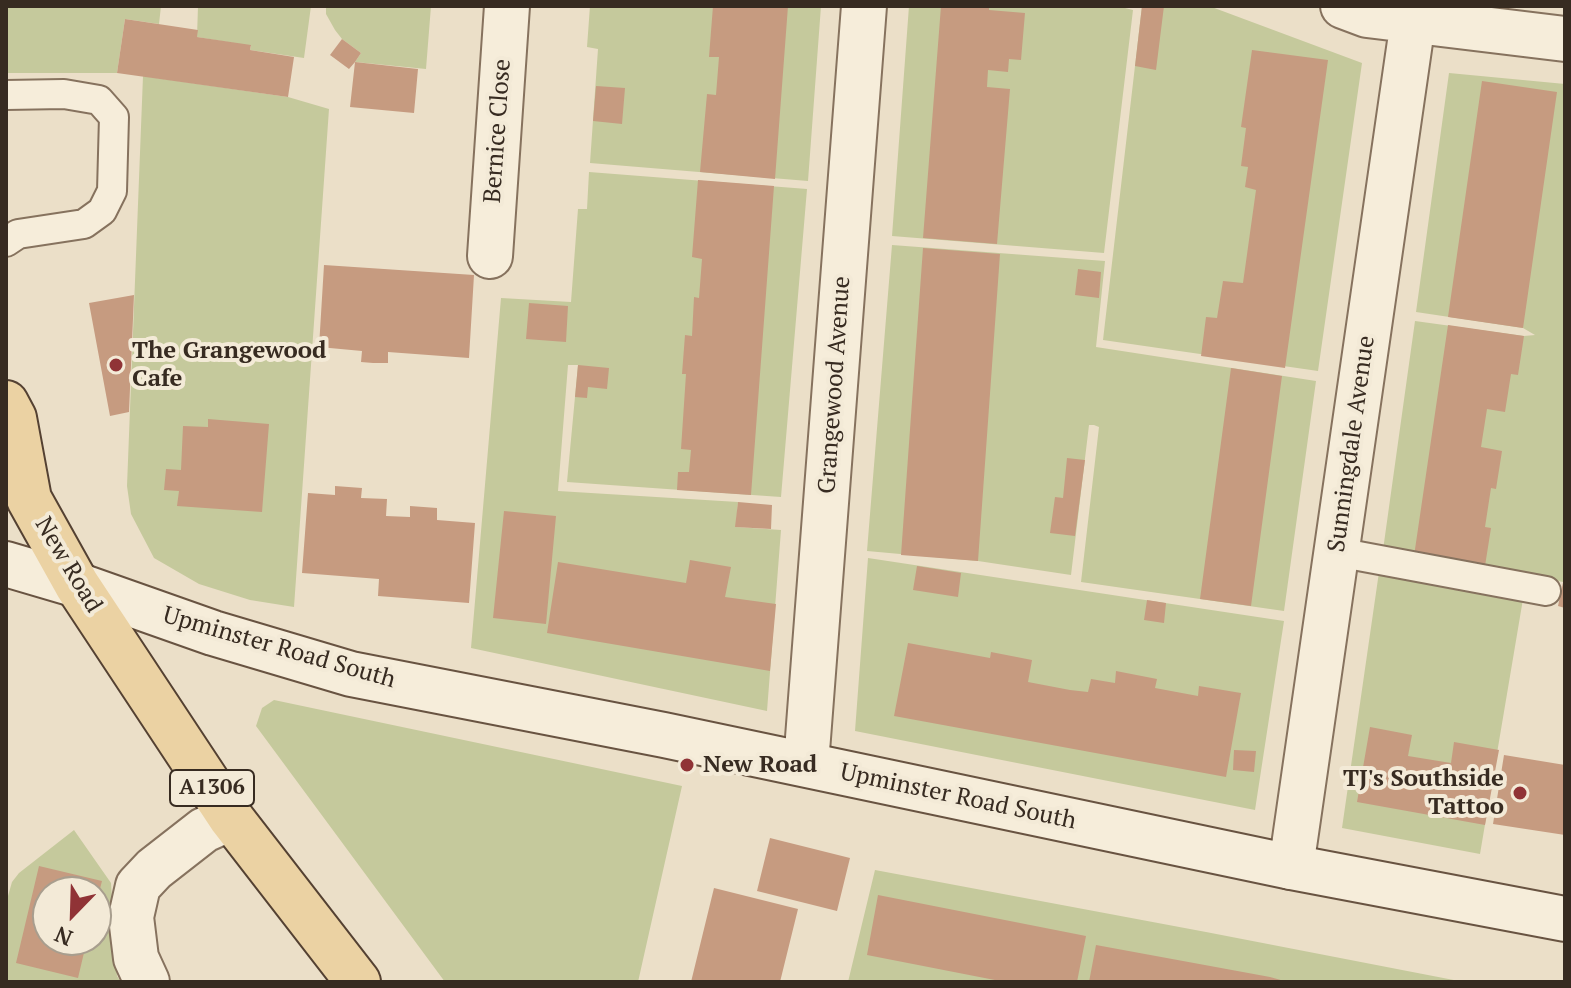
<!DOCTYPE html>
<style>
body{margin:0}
#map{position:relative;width:1571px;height:988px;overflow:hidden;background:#ebdfc8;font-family:"PT Serif",serif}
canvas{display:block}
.frame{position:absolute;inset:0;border:8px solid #372b21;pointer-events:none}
.north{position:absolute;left:32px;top:876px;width:80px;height:80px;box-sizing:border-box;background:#f3ead7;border:2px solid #a89e8e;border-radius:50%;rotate:203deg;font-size:22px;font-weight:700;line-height:32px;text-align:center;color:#372b21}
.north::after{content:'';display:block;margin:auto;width:28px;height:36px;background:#903336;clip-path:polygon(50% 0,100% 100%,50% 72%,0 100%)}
</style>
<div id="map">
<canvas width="1571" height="988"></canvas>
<div class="frame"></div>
<div class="north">N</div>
</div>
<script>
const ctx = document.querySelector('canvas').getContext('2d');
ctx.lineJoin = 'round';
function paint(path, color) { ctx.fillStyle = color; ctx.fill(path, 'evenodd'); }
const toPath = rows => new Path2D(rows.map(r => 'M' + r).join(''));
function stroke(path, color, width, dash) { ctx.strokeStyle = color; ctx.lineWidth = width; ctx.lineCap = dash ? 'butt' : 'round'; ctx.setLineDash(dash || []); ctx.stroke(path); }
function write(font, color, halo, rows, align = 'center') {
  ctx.font = font + ' "PT Serif",serif'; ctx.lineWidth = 8; ctx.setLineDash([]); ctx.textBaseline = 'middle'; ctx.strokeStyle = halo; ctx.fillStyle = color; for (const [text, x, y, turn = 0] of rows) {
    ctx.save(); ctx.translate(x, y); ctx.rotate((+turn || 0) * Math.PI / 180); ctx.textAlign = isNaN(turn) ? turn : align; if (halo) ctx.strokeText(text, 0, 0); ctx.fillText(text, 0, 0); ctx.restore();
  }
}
const green = toPath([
 [6,6,161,6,159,24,125,19,117,73,6,73],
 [198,6,311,6,304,58,250,50,251,46,197,37],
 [326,6,431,6,426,69,355,62,361,53,342,39,335,30,326,14],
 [590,6,821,6,808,181,590,163,598,49,587,47],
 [909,6,1125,6,1125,8,1133,10,1104,253,892,236],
 [1142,6,1209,6,1362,63,1318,371,1103,340],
 [1449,73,1565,84,1565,579,1563,582,1383,550,1415,321,1524,336,1535,335,1523,328,1416,312],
 [143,76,288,97,329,109,294,607,250,600,199,584,154,558,131,514,127,486],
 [589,172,807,189,781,497,567,482,578,365,568,365,558,491,738,502,736,527,781,530,767,711,471,648,501,298,571,302,578,209,587,209],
 [892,245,1105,261,1096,347,1316,381,1284,611,1081,582,1099,427,1094,425,1089,425,1071,575,978,561,867,551],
 [868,558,1284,621,1255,810,855,731],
 [1379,572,1523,599,1480,854,1342,828],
 [274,700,682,786,638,982,445,982,256,726,262,708],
 [74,830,111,883,117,976,121,982,6,982,6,903,12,882,19,873],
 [48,892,96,892,96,940,48,940],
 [875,870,1206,932,1464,982,848,982]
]);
const building = toPath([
 [713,6,788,6,775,179,700,172,707,94,716,95,719,57,709,57],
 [941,6,989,6,989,10,1025,13,1021,60,1009,59,1008,72,988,70,987,87,1010,89,997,244,923,238],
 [1142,6,1164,6,1156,70,1135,66],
 [125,19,198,30,197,37,251,45,250,50,294,57,288,97,117,73],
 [342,39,361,53,355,62,418,69,414,113,350,107,355,62,349,69,330,55],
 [1252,50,1328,60,1285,368,1201,356,1206,317,1217,318,1223,281,1243,283,1256,190,1245,187,1248,167,1241,166,1246,128,1241,127],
 [1482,81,1557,92,1523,328,1448,317],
 [596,86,625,88,622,124,593,121],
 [698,180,774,186,751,495,677,490,678,472,689,472,691,450,681,449,686,374,682,374,685,335,692,336,694,297,699,298,702,259,692,257],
 [923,248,1000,254,978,561,901,555],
 [324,265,474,275,469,358,388,352,388,363,373,363,361,362,362,351,319,347],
 [1078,269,1101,272,1099,298,1075,295],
 [134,295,129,412,110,416,89,303],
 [529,303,568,306,566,342,526,339],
 [1448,325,1524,336,1518,375,1511,374,1505,412,1487,409,1481,447,1502,451,1496,489,1491,488,1485,527,1491,528,1485,566,1414,556],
 [578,365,609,368,607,389,588,387,587,398,575,397],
 [1231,368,1282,376,1251,606,1200,599],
 [208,419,269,424,262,512,177,506,179,491,164,490,166,469,181,470,183,426,208,427],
 [1067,458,1085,460,1075,536,1050,533,1055,497,1063,498],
 [335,486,362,488,361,498,387,499,386,516,410,517,410,506,437,508,437,520,475,523,469,603,378,596,379,579,302,573,308,493,335,495],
 [738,502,772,505,771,529,735,527],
 [504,511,556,516,546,624,493,618],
 [690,560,731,567,725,597,776,604,770,671,547,633,558,562,686,583],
 [917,566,961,573,958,597,913,590],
 [1564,578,1565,578,1565,608,1558,606],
 [1147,600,1166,603,1164,623,1144,620],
 [908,643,990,658,991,652,1032,660,1028,682,1070,690,1088,692,1091,679,1115,683,1116,671,1157,679,1155,688,1198,696,1199,686,1241,693,1226,777,894,716],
 [1370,727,1412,735,1408,756,1451,763,1454,742,1499,750,1485,825,1357,802],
 [1234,750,1256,751,1254,772,1233,770],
 [1504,755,1565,765,1565,835,1493,824],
 [770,838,850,858,837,911,757,891],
 [39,866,102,881,97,900,96,892,48,892,48,940,87,940,78,978,16,963],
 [714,888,798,909,780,982,691,982],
 [878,895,1086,936,1077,982,1005,982,867,955],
 [1096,945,1270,977,1288,982,1089,982]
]);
const lane = toPath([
 [6,95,64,94,99,100,114,117,112,191,102,211,84,224,18,234,6,242],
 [1337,552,1546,591]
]);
const street = toPath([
 [1343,6,1367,15,1565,39],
 [490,256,507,6],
 [806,764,864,6],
 [1291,867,1413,21],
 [147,982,136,958,131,917,138,886,154,869,204,830,231,818]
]);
const secondary = toPath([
 [6,564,77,585,213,633,351,674,664,735,1291,867,1565,919]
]);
const primary = toPath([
 [6,403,14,418,29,499,77,585,231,818,358,982]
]);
const markers = [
 [116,365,8,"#903336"],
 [687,765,8,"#903336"],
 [1520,793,8,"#903336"]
];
const shields = [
 [212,788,84]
];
const shieldNames = [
 ["A1306",212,788]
];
const streetNames = [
 ["Bernice Close",498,131,-86],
 ["Grangewood Avenue",835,385,-86],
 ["Sunningdale Avenue",1352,444,-82],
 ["New Road",68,565,59],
 ["Upminster Road South",279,648,16],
 ["Upminster Road South",958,797,12]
];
const poiNames = [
 ["The Grangewood",132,351],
 ["Cafe",132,379],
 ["New Road",703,765],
 ["TJ's Southside",1504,779,"right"],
 ["Tattoo",1504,807,"right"]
];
paint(green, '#c5c99c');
paint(building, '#c69b80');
stroke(lane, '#86725e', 32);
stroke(street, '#86725e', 48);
stroke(secondary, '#685341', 48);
stroke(primary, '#544132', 48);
stroke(lane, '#f6edda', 28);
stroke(street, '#f6edda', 44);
stroke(secondary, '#f6edda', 44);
stroke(primary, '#ebd2a3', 44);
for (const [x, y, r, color] of markers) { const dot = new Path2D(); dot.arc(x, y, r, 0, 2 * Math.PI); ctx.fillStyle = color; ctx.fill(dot); stroke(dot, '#f3ead7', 3); }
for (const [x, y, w] of shields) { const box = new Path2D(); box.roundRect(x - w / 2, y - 18, w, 36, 6); ctx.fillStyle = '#f3ead7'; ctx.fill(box); stroke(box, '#372b21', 2); }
write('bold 22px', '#372b21', null, shieldNames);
write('24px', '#372b21', '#f3ead7', streetNames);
write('bold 24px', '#372b21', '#f3ead7', poiNames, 'left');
</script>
